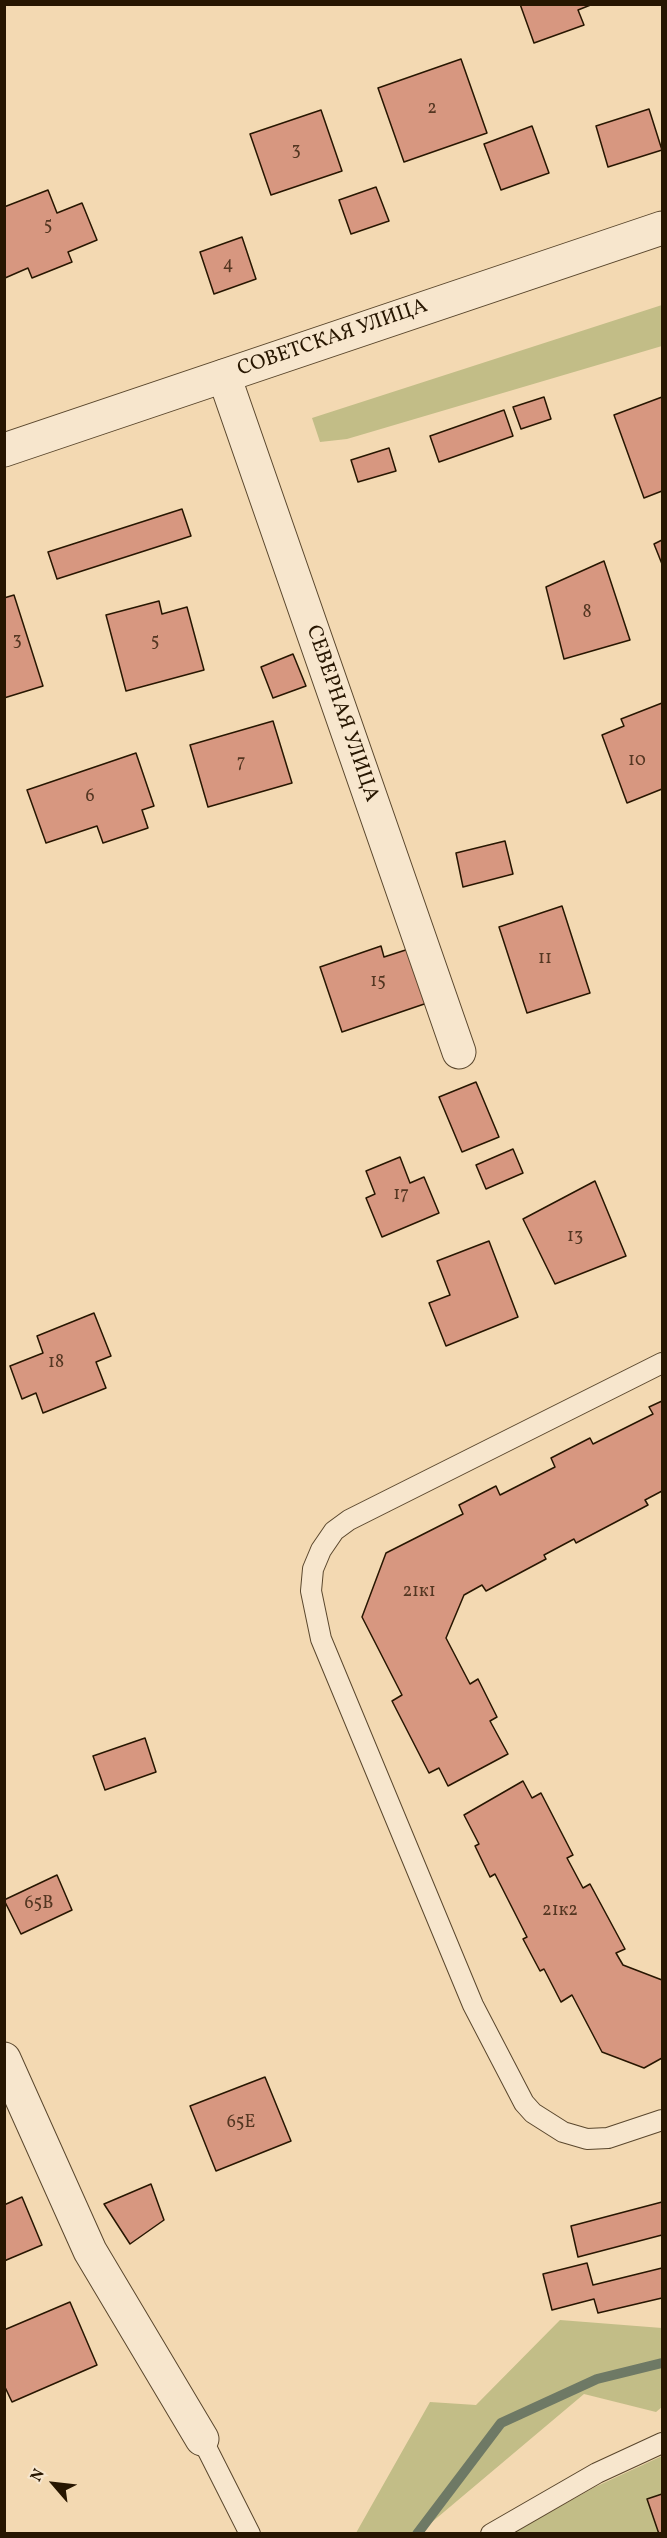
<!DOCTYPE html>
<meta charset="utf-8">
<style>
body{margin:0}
#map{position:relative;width:667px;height:2538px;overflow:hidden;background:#f3d9b2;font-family:Vollkorn,serif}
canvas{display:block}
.frame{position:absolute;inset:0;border:6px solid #271601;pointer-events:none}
.north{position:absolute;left:24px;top:2454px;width:60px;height:60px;-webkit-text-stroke:4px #f7e6cd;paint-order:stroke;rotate:298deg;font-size:16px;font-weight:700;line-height:24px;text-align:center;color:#271601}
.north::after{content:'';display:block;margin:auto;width:21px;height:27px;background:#271601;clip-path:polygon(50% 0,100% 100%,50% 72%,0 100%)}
</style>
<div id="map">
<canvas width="667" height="2538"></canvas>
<div class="frame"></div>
<div class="north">N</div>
</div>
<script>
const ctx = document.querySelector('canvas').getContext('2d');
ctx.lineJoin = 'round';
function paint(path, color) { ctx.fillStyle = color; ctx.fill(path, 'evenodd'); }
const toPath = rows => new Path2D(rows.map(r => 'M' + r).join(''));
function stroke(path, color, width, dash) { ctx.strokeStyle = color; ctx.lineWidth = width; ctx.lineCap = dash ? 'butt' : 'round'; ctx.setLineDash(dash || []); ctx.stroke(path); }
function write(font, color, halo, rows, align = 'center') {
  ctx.font = font + ' Vollkorn,serif'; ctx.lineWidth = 6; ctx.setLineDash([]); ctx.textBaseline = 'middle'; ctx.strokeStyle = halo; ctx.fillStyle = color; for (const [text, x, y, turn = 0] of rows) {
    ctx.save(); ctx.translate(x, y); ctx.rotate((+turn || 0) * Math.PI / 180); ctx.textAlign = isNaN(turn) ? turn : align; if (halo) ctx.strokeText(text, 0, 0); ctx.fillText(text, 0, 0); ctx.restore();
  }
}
const green = toPath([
 [662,305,662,346,347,439,320,442,312,418],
 [560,2320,662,2328,662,2407,656,2412,584,2394,419,2533,356,2533,430,2402,476,2405],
 [662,2456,662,2533,511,2534,595,2487]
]);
const stream = toPath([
 [417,2534,501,2423,597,2379,662,2363]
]);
const building = toPath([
 [520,4,593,4,578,10,584,25,534,43,520,4],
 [461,59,487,133,404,162,378,88,461,59],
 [649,109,662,150,608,167,596,126,649,109],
 [321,110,342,171,271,195,250,134,321,110],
 [532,126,549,173,501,190,484,144,532,126],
 [376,187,389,221,351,234,339,200,376,187],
 [48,190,57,213,82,203,97,240,68,252,72,262,32,278,28,268,5,278,4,207,48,190],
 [242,237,256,279,214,294,200,252,242,237],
 [544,397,551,419,521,429,513,407,544,397],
 [662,397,662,491,644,498,614,415,662,397],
 [504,410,513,436,439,462,430,436,504,410],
 [389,448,396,471,358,482,351,460,389,448],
 [182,509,191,536,57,579,48,552,182,509],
 [662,540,662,564,654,544,662,540],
 [604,561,630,640,564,659,546,587,604,561],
 [14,595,43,686,4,698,4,598,14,595],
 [159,601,162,614,187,607,204,670,126,691,106,615,159,601],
 [293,654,306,686,273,698,261,667,293,654],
 [662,703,662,789,627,803,602,735,624,726,621,719,662,703],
 [273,721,292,783,208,807,190,745,273,721],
 [136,753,154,806,142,810,148,828,103,843,97,826,46,843,27,790,136,753],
 [505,841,513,874,463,887,456,853,505,841],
 [562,906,590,993,527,1013,499,927,562,906],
 [381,946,384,957,418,946,436,1000,342,1032,320,967,381,946],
 [476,1082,499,1137,462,1152,439,1097,476,1082],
 [513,1149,523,1173,486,1189,476,1165,513,1149],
 [400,1157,410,1183,424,1177,439,1213,382,1237,366,1198,375,1194,366,1171,400,1157],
 [595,1181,626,1256,555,1284,523,1219,595,1181],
 [489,1241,518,1317,446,1346,429,1303,450,1295,437,1261,489,1241],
 [94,1313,111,1356,96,1362,106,1388,43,1413,36,1393,22,1399,10,1366,43,1353,37,1336,94,1313],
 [662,1401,662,1491,645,1500,648,1505,576,1543,574,1539,544,1555,546,1559,486,1591,482,1585,464,1595,446,1638,470,1684,478,1679,497,1717,490,1721,508,1754,448,1786,439,1768,429,1773,392,1701,402,1695,362,1617,386,1553,463,1514,459,1505,496,1486,500,1495,555,1467,551,1458,590,1438,593,1444,653,1414,649,1407,662,1401],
 [145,1738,156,1772,105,1790,93,1756,145,1738],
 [523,1781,532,1798,541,1793,573,1855,567,1858,583,1888,590,1884,625,1949,616,1953,623,1965,662,1980,662,2058,644,2068,602,2052,572,1995,561,2002,544,1969,540,1971,523,1939,527,1937,495,1874,490,1877,475,1846,479,1844,464,1815,523,1781],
 [57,1875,72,1910,21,1934,4,1900,57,1875],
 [265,2077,291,2141,216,2171,190,2106,265,2077],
 [151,2184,164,2220,130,2244,104,2204,151,2184],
 [22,2197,42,2245,4,2261,4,2205,22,2197],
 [662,2202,662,2235,578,2257,571,2226,662,2202],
 [587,2263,593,2285,662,2268,662,2298,598,2313,594,2299,552,2310,543,2274,587,2263],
 [70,2302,97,2365,12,2402,4,2385,4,2330,70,2302],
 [662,2494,662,2534,659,2534,647,2499,662,2494]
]);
const service = toPath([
 [662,1363,349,1520,334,1531,321,1550,313,1569,311,1591,321,1639,473,2005,524,2103,533,2113,563,2132,587,2139,608,2138,662,2120],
 [202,2439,250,2534],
 [491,2534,597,2473,662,2443]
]);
const minor = toPath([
 [224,376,459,1052],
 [4,2059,90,2251,202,2439]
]);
const tertiary = toPath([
 [4,450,662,228]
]);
const numberNames = [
 ["2",432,110],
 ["3",296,152],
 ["5",48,227],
 ["4",228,266],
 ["8",587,614],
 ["3",17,642],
 ["5",155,643],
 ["10",637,762],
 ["7",241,764],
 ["6",90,798],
 ["11",545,960],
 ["15",378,983],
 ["17",401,1196],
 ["13",575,1238],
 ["18",56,1364],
 ["21к1",419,1593],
 ["65В",39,1905],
 ["21к2",560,1912],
 ["65Е",241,2124]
];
const streetNames = [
 ["СОВЕТСКАЯ УЛИЦА",333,339,-19],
 ["СЕВЕРНАЯ УЛИЦА",341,714,71]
];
paint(green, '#c2bd87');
stroke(stream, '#6e7965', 10);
paint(building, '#d79780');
stroke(building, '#271601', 1.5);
stroke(service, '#5a472d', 22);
stroke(minor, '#5a472d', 35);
stroke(tertiary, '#5a472d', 35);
stroke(service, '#f7e6cd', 20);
stroke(minor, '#f7e6cd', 33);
stroke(tertiary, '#f7e6cd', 33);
write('18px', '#533621', null, numberNames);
write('21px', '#271601', '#f7e6cd', streetNames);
</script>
